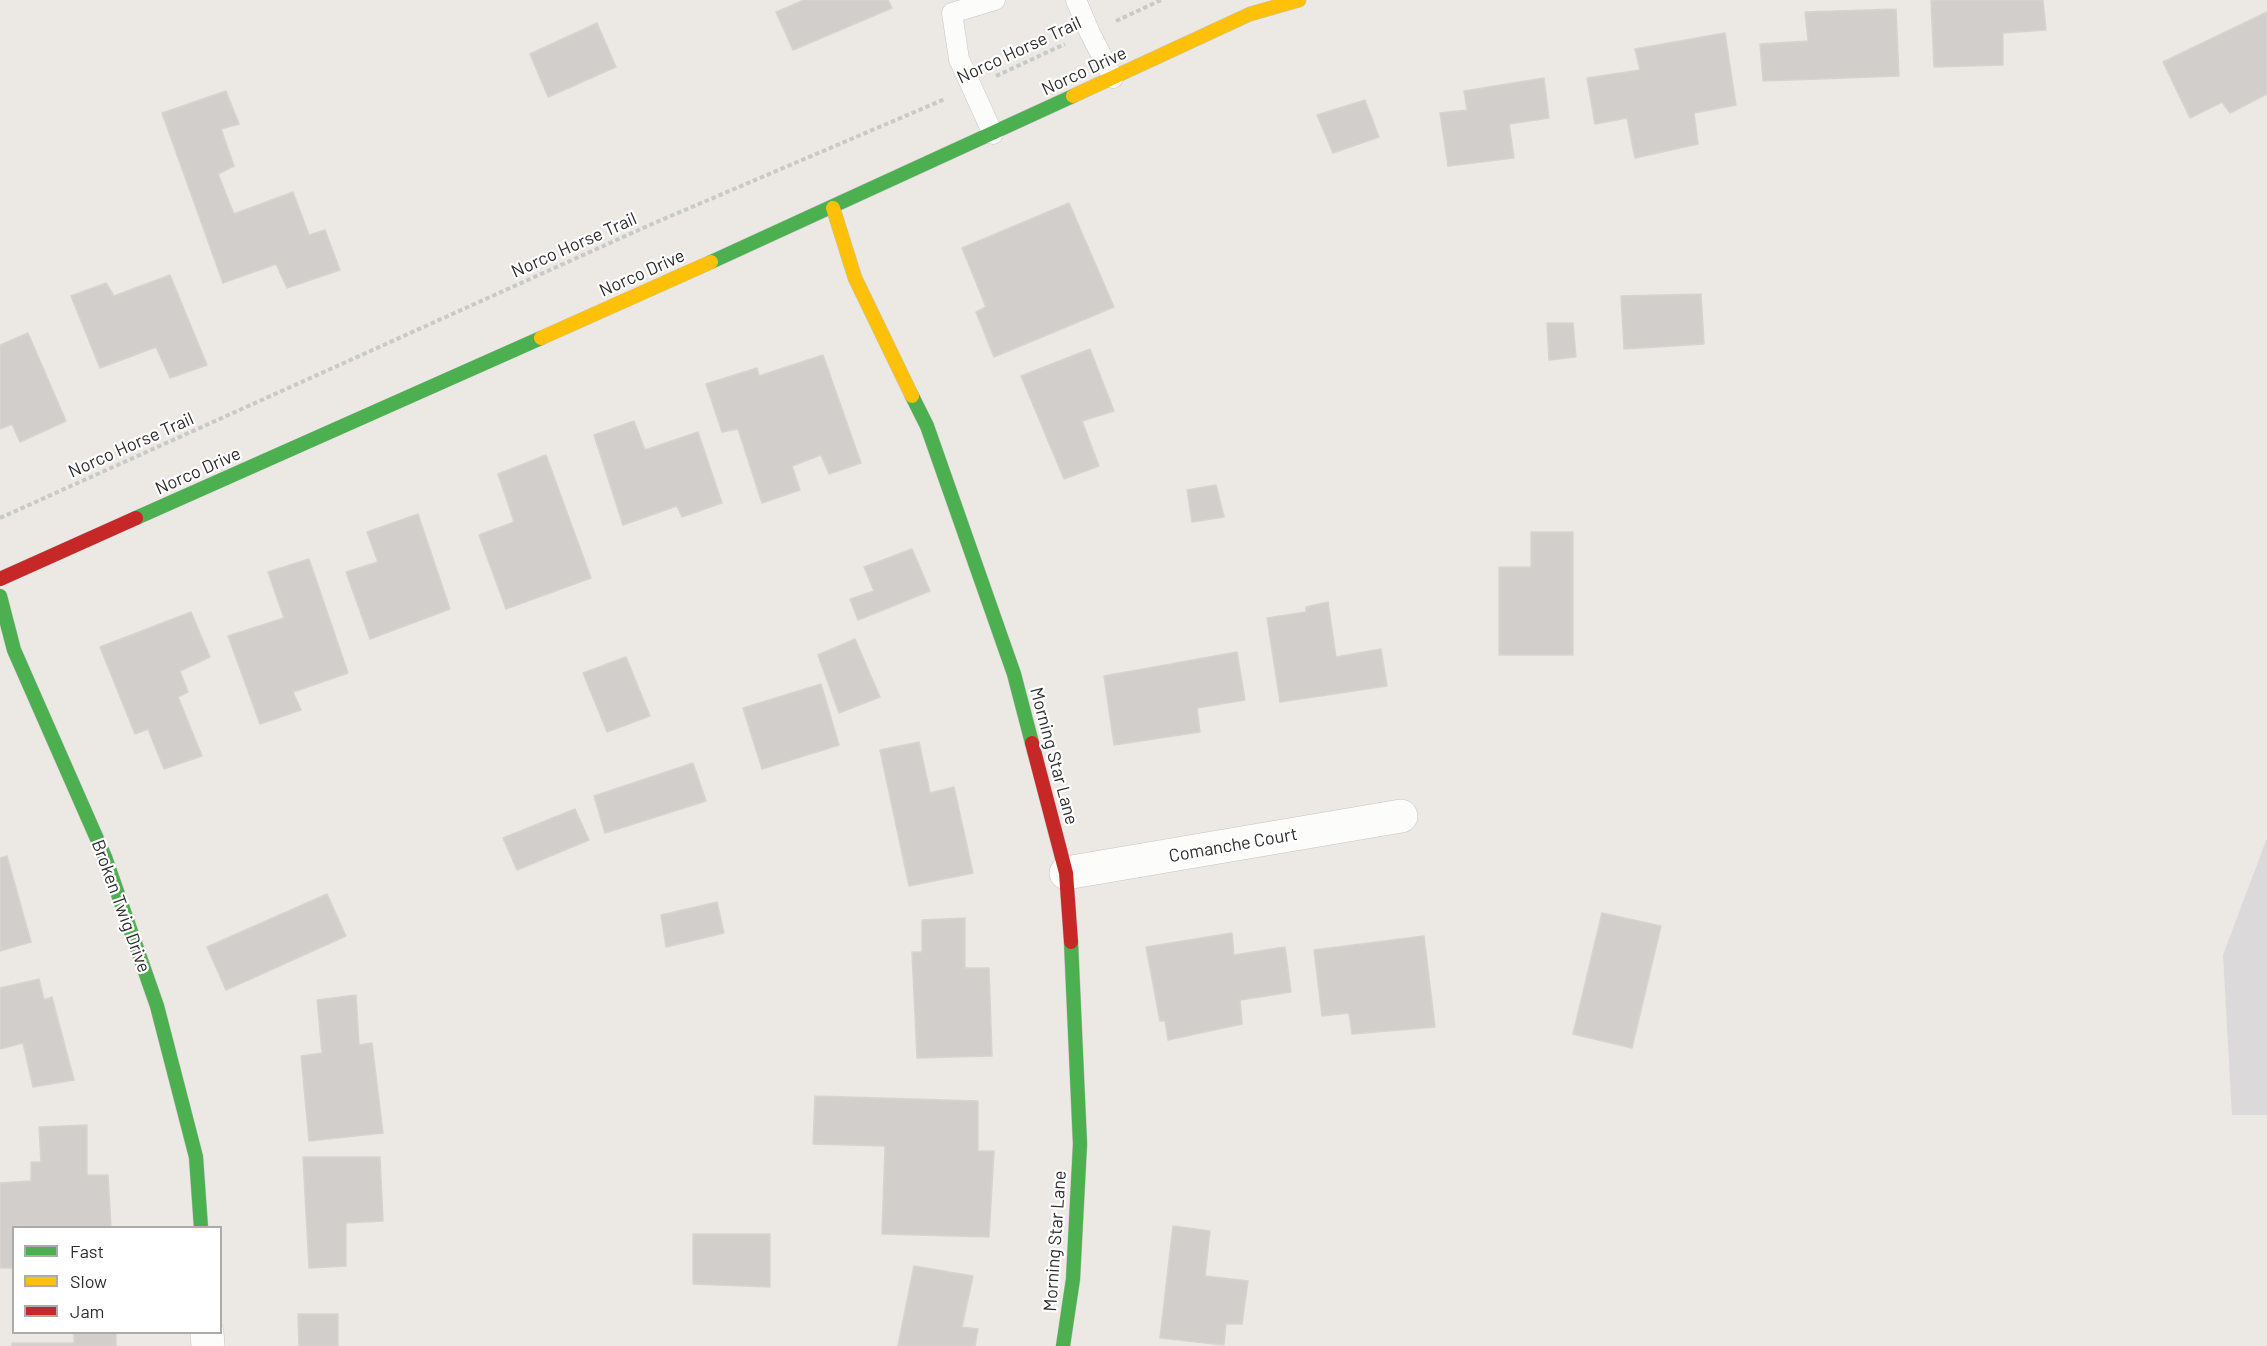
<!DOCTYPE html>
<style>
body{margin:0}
#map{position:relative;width:2267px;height:1346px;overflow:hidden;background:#ece8e4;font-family:Barlow,sans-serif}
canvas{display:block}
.legend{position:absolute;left:12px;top:1226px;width:210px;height:108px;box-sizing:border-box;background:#fff;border:2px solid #ababab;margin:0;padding:8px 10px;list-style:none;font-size:18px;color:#2e2e2e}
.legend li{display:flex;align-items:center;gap:12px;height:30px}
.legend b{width:30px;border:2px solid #ababab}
</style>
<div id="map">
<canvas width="2267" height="1346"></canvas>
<ul class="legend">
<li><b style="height:8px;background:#4caf50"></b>Fast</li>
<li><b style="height:8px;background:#ffc107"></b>Slow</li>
<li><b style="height:8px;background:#c62828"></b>Jam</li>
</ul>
</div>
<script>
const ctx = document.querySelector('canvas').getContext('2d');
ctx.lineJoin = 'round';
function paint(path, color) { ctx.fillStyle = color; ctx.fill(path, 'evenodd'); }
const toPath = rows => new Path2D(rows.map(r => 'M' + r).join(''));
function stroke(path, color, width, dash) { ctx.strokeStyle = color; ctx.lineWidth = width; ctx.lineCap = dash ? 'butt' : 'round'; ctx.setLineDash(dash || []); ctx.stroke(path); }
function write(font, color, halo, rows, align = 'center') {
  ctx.font = font + ' Barlow,sans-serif'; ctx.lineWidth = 4.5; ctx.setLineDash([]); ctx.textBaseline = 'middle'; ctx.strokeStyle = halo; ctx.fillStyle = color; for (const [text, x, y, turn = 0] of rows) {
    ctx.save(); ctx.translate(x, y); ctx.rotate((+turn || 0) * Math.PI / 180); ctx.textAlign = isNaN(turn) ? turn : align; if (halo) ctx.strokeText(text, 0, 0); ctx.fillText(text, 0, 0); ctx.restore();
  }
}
const industrial = toPath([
 [2267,838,2267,1115,2232,1115,2223,955]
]);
const building = toPath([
 [804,0,888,0,892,8,793,50,776,12,804,0],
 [1931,0,2043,0,2046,30,2003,33,2003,65,1934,67,1931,0],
 [1896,9,1899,76,1763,81,1760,44,1808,41,1805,12,1896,9],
 [2267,12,2267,94,2230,113,2222,102,2190,118,2163,62,2267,12],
 [597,23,616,67,548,97,530,54,597,23],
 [1725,33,1736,105,1694,113,1698,144,1635,158,1627,118,1595,124,1587,78,1640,70,1635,49,1725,33],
 [1544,78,1549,118,1509,124,1514,158,1448,166,1440,113,1467,110,1464,91,1544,78],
 [226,91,239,124,221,129,234,166,218,174,234,214,293,192,309,235,325,230,340,270,287,288,276,264,223,283,162,113,226,91],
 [1365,100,1379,137,1333,153,1317,115,1365,100],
 [1069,203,1114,307,994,357,976,312,986,307,962,248,1069,203],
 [170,275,207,365,170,378,156,347,100,368,71,296,106,283,114,296,170,275],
 [1701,294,1704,344,1624,349,1621,296,1701,294],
 [1547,323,1573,323,1576,357,1549,360,1547,323],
 [28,333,66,421,20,442,12,424,0,429,0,345,28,333],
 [1090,349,1114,411,1082,421,1099,466,1064,479,1021,376,1090,349],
 [823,355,861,463,829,474,821,455,792,466,800,490,762,503,738,429,722,432,706,384,757,368,759,376,823,355],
 [634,421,645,450,698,432,722,503,682,517,677,506,623,525,594,435,634,421],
 [546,455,591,578,506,609,479,535,514,522,498,474,546,455],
 [1216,485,1224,517,1192,522,1187,490,1216,485],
 [418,514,450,609,370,639,346,572,378,562,367,532,418,514],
 [1531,532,1573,532,1573,655,1499,655,1499,567,1531,567,1531,532],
 [912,549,930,591,858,620,850,599,874,591,864,567,912,549],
 [309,559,348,673,293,692,301,710,260,724,228,636,284,618,268,572,309,559],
 [1328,602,1336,657,1381,649,1387,686,1280,702,1267,618,1306,612,1306,607,1328,602],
 [191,612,210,657,180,671,188,692,178,697,202,756,164,769,148,729,135,734,100,647,191,612],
 [855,639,880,697,839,713,818,655,855,639],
 [1237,652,1245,700,1197,708,1200,732,1114,745,1104,676,1237,652],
 [626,657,650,716,607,732,583,673,626,657],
 [821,684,839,745,762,769,743,708,821,684],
 [919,742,930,793,954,787,973,873,909,886,880,750,919,742],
 [693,763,706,801,605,833,594,796,693,763],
 [575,809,589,840,517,870,503,838,575,809],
 [7,856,31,942,0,951,0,858,7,856],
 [327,894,346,936,226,990,207,947,327,894],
 [717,902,724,933,666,947,661,915,717,902],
 [1602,913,1661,926,1632,1048,1573,1034,1602,913],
 [965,918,965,968,989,968,992,1056,917,1058,912,952,922,952,922,920,965,918],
 [1232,933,1234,955,1285,947,1291,992,1240,1000,1242,1024,1168,1040,1165,1021,1160,1021,1146,947,1232,933],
 [1424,936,1435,1027,1352,1034,1349,1013,1322,1016,1314,950,1424,936],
 [39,979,44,1000,52,997,74,1080,33,1087,23,1043,0,1049,0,988,39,979],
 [356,995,359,1045,372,1043,383,1133,309,1141,301,1056,322,1053,317,1000,356,995],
 [815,1096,978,1101,978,1151,994,1151,989,1237,882,1234,885,1146,813,1144,815,1096],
 [87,1125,87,1175,108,1175,111,1228,14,1228,14,1268,0,1268,0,1183,31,1181,31,1162,41,1162,39,1127,87,1125],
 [303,1157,380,1157,383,1221,346,1223,346,1266,309,1268,303,1157],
 [1173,1226,1210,1231,1205,1276,1248,1281,1242,1324,1226,1324,1224,1345,1160,1338,1173,1226],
 [693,1234,770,1234,770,1287,693,1284,693,1234],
 [914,1266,973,1276,962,1327,978,1329,975,1346,898,1346,914,1266],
 [298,1314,338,1314,338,1346,299,1346,298,1314],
 [74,1332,116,1332,116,1346,12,1346,12,1343,74,1343,74,1332]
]);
const path = toPath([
 [1116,21,1161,0],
 [996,76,1065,44],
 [0,518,652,224,945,99]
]);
const lane = toPath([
 [1076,0,1090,33,1113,78],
 [993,134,959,59,952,13,995,0]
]);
const street = toPath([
 [1066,873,1401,816],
 [207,1332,208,1346]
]);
const fast = toPath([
 [711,262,1073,96],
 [912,396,927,426,1014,674,1032,743],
 [136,518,541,338],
 [0,596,14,650,105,857,157,1006,196,1157,201,1228],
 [1063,1346,1073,1279,1080,1144,1071,942]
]);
const slow = toPath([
 [1073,96,1250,14,1299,0],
 [833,208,855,278,912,396],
 [541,338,711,262]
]);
const jam = toPath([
 [0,579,136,518],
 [1032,743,1066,873,1071,942]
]);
const streetNames = [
 ["Norco Horse Trail",1019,50,-25],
 ["Norco Drive",1084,71,-25],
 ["Norco Horse Trail",574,245,-24],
 ["Norco Drive",642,273,-24],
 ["Norco Horse Trail",131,445,-24],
 ["Norco Drive",198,471,-24],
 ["Morning Star Lane",1054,756,75],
 ["Comanche Court",1233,845,-10],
 ["Broken Twig Drive",121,906,70],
 ["Morning Star Lane",1055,1241,-86]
];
paint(industrial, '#dcd9db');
paint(building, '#d1cecb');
stroke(building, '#d7d4d0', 1.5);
stroke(lane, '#c5c4c5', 21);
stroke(street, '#c5c4c5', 34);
stroke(fast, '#c5c4c5', 15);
stroke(slow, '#c5c4c5', 15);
stroke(jam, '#c5c4c5', 15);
stroke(path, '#c9c9c8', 4, [4.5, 3]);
stroke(lane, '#fcfcfb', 20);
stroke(street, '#fcfcfb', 33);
stroke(fast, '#4caf50', 14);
stroke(slow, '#ffc107', 14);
stroke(jam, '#c62828', 14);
write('18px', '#2e2e2e', '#fff', streetNames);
</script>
